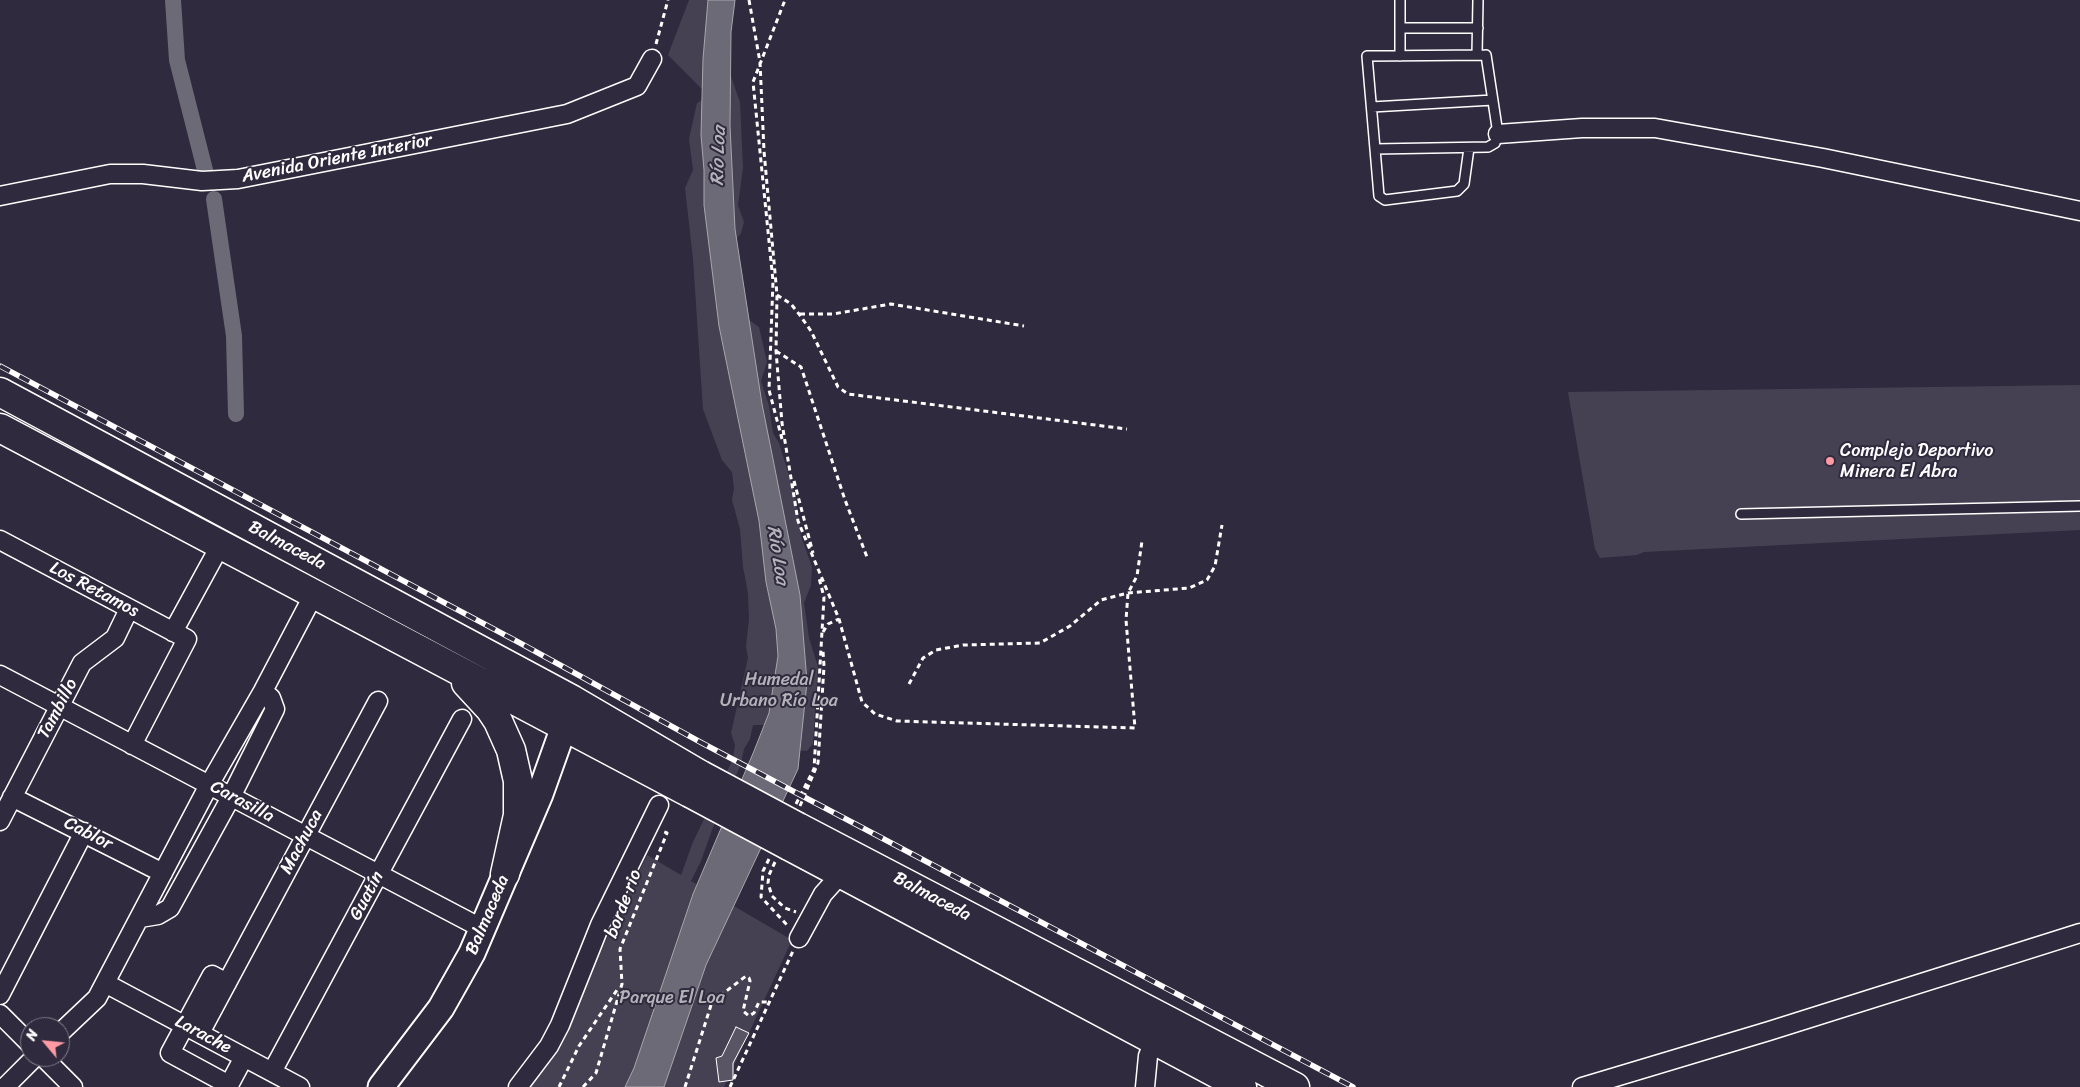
<!DOCTYPE html>
<meta charset="utf-8">
<style>
body{margin:0}
#map{position:relative;width:2080px;height:1087px;overflow:hidden;background:#2f2a3d;font-family:Sriracha,sans-serif}
canvas{display:block}
.north{position:absolute;left:20px;top:1017px;width:50px;height:50px;box-sizing:border-box;background:#2f2a3d;border:1px solid #827f8b;border-radius:50%;rotate:298deg;font-size:14px;font-weight:700;line-height:20px;text-align:center;color:#fff}
.north::after{content:'';display:block;margin:auto;width:18px;height:22px;background:#ff9aa2;clip-path:polygon(50% 0,100% 100%,50% 72%,0 100%)}
</style>
<div id="map">
<canvas width="2080" height="1087"></canvas>
<div class="north">N</div>
</div>
<script>
const ctx = document.querySelector('canvas').getContext('2d');
ctx.lineJoin = 'round';
function paint(path, color) { ctx.fillStyle = color; ctx.fill(path, 'evenodd'); }
const toPath = rows => new Path2D(rows.map(r => 'M' + r).join(''));
function stroke(path, color, width, dash) { ctx.strokeStyle = color; ctx.lineWidth = width; ctx.lineCap = dash ? 'butt' : 'round'; ctx.setLineDash(dash || []); ctx.stroke(path); }
function write(font, color, halo, rows, align = 'center') {
  ctx.font = font + ' Sriracha,sans-serif'; ctx.lineWidth = 4; ctx.setLineDash([]); ctx.textBaseline = 'middle'; ctx.strokeStyle = halo; ctx.fillStyle = color; for (const [text, x, y, turn = 0] of rows) {
    ctx.save(); ctx.translate(x, y); ctx.rotate((+turn || 0) * Math.PI / 180); ctx.textAlign = isNaN(turn) ? turn : align; if (halo) ctx.strokeText(text, 0, 0); ctx.fillText(text, 0, 0); ctx.restore();
  }
}
const green = toPath([
 [689,0,729,0,722,51,740,102,743,168,738,205,744,222,741,233,733,243,745,317,759,327,767,362,761,381,769,406,773,433,779,443,795,495,801,536,812,567,811,585,804,603,809,638,818,667,813,744,807,751,797,750,764,725,753,725,750,739,744,749,741,764,712,830,701,861,691,881,792,940,724,1087,523,1087,562,1031,647,855,681,875,693,842,733,759,735,745,731,733,748,658,746,646,749,619,748,593,743,567,740,529,732,500,734,488,732,472,722,460,703,409,693,259,685,188,693,170,689,139,697,103,705,99,705,92,668,55],
 [2080,385,2080,530,1644,552,1637,555,1600,558,1595,549,1568,392]
]);
const water = toPath([
 [708,0,735,0,731,32,730,126,735,229,762,404,800,595,807,682,798,769,706,965,664,1087,625,1087,634,1068,693,894,754,751,769,713,778,656,776,629,766,582,759,521,719,326,704,205,704,170,701,135,703,59,708,0]
]);
const canal = toPath([
 [173,0,177,60,205,170],
 [214,199,234,336,236,414]
]);
const building = toPath([
 [736,1027,749,1033,733,1063,733,1080,719,1082,716,1058,722,1056,736,1027]
]);
const path = toPath([
 [749,0,760,62,764,151,777,295,776,351,782,423,798,521,839,619,862,702,875,714,897,721,1135,728,1126,620,1128,593,1137,576,1142,541],
 [656,44,668,0],
 [777,295,791,304,799,314,811,331,838,387,848,394,1127,429],
 [800,314,833,314,891,304,1024,326],
 [776,351,801,367,845,500,867,557],
 [782,439,769,390,773,281,753,82,785,0],
 [794,481,813,553],
 [823,632,828,624,839,619],
 [909,684,923,658,936,650,963,645,1040,643,1070,626,1101,600,1128,593,1189,588,1207,580,1215,566,1222,525],
 [796,804,814,769,824,597,819,578],
 [800,806,818,763,824,666,823,651],
 [769,859,763,871,761,897,788,926],
 [775,862,769,875,768,883,772,896,785,908,796,912],
 [559,1087,579,1046,619,987],
 [583,1087,596,1073,622,984,620,949,667,833,662,831],
 [685,1087,712,1002,746,976,749,978,750,981,743,1011,749,1016,754,1013,759,1002,770,1002],
 [730,1087,793,951]
]);
const service = toPath([
 [1400,0,1400,56],
 [1400,28,1478,28],
 [1477,55,1478,0],
 [1486,55,1498,134,1495,143,1488,147,1375,149,1367,56,1486,55],
 [1372,107,1493,100],
 [1375,149,1379,196,1385,200,1457,191,1464,184,1469,148],
 [1741,514,2080,506]
]);
const minor = toPath([
 [1498,134,1582,128,1655,128,1823,158,2080,211],
 [0,196,110,174,143,174,202,181,238,179,567,114,637,86,652,59],
 [0,540,187,639,132,745],
 [173,632,221,544],
 [0,675,483,929],
 [12,797,163,873],
 [0,821,82,663,115,638,129,609],
 [140,918,158,915,170,908,231,797,275,709,271,698,263,691],
 [799,938,823,894,841,874],
 [105,983,300,1087],
 [227,983,212,975,170,1053,229,1085],
 [0,995,84,832],
 [0,1014,30,1044],
 [60,1033,97,998,209,785,263,691,314,594],
 [200,1033,378,701],
 [43,1057,73,1087],
 [272,1072,462,719],
 [5,1087,35,1057],
 [228,1087,244,1057],
 [518,1087,549,1046,560,1025,600,925,659,805],
 [1145,1087,1148,1056,1154,1041],
 [1582,1087,1769,1031,2080,933]
]);
const secondary = toPath([
 [381,1087,441,1008,472,953,540,794,571,707]
]);
const primary = toPath([
 [0,392,573,700,701,775],
 [0,428,690,793],
 [466,683,490,709,498,721,511,750,518,781,518,815,505,874],
 [798,827,1295,1087],
 [789,846,1242,1087]
]);
const rail = toPath([
 [0,366,520,643,702,743,1353,1087]
]);
const primaryBridge = toPath([
 [701,775,798,827],
 [690,793,789,846]
]);
const markers = [
 [1830,461,5,"#ff9aa2"]
];
const streetNames = [
 ["Avenida Oriente Interior",337,159,-11],
 ["Balmaceda",287,546,28],
 ["Los Retamos",94,590,28],
 ["Tambillo",58,709,-62],
 ["Carasilla",242,802,28],
 ["Cablor",88,834,27],
 ["Machuca",302,842,-62],
 ["Guatín",367,896,-62],
 ["Balmaceda",932,897,28],
 ["borde rio",624,904,-69],
 ["Balmaceda",488,915,-67],
 ["Larache",203,1035,28]
];
const poiNames = [
 ["Complejo Deportivo",1840,451],
 ["Minera El Abra",1840,472]
];
const parkNames = [
 ["Humedal",779,680],
 ["Urbano Río Loa",779,701],
 ["Parque El Loa",672,998]
];
const waterNames = [
 ["Río Loa",719,156,-88],
 ["Río Loa",777,555,81]
];
paint(green, '#464152');
paint(water, '#6d6a77');
stroke(water, '#a7a6ad', 1);
stroke(canal, '#6d6a77', 16);
paint(building, '#595564');
stroke(building, '#fff', 1);
stroke(service, '#fff', 12);
stroke(minor, '#fff', 21);
stroke(secondary, '#fff', 29);
stroke(primary, '#fff', 31);
stroke(path, '#fff', 3, [5, 4]);
stroke(service, '#2f2a3d', 9);
stroke(minor, '#2f2a3d', 18);
stroke(secondary, '#2f2a3d', 25);
stroke(primary, '#2f2a3d', 28);
stroke(rail, '#fff', 5.5);
stroke(rail, '#2f2a3d', 4, [11]);
stroke(primaryBridge, '#fff', 31, []);
stroke(primaryBridge, '#2f2a3d', 28);
for (const [x, y, r, color] of markers) { const dot = new Path2D(); dot.arc(x, y, r, 0, 2 * Math.PI); ctx.fillStyle = color; ctx.fill(dot); stroke(dot, '#2f2a3d', 2); }
write('18px', '#fff', '#2f2a3d', streetNames);
write('18px', '#fff', '#2f2a3d', poiNames, 'left');
write('18px', '#b5b3ba', '#2f2a3d', parkNames);
write('italic 19px', '#b6b4bb', '#2f2a3d', waterNames);
</script>
